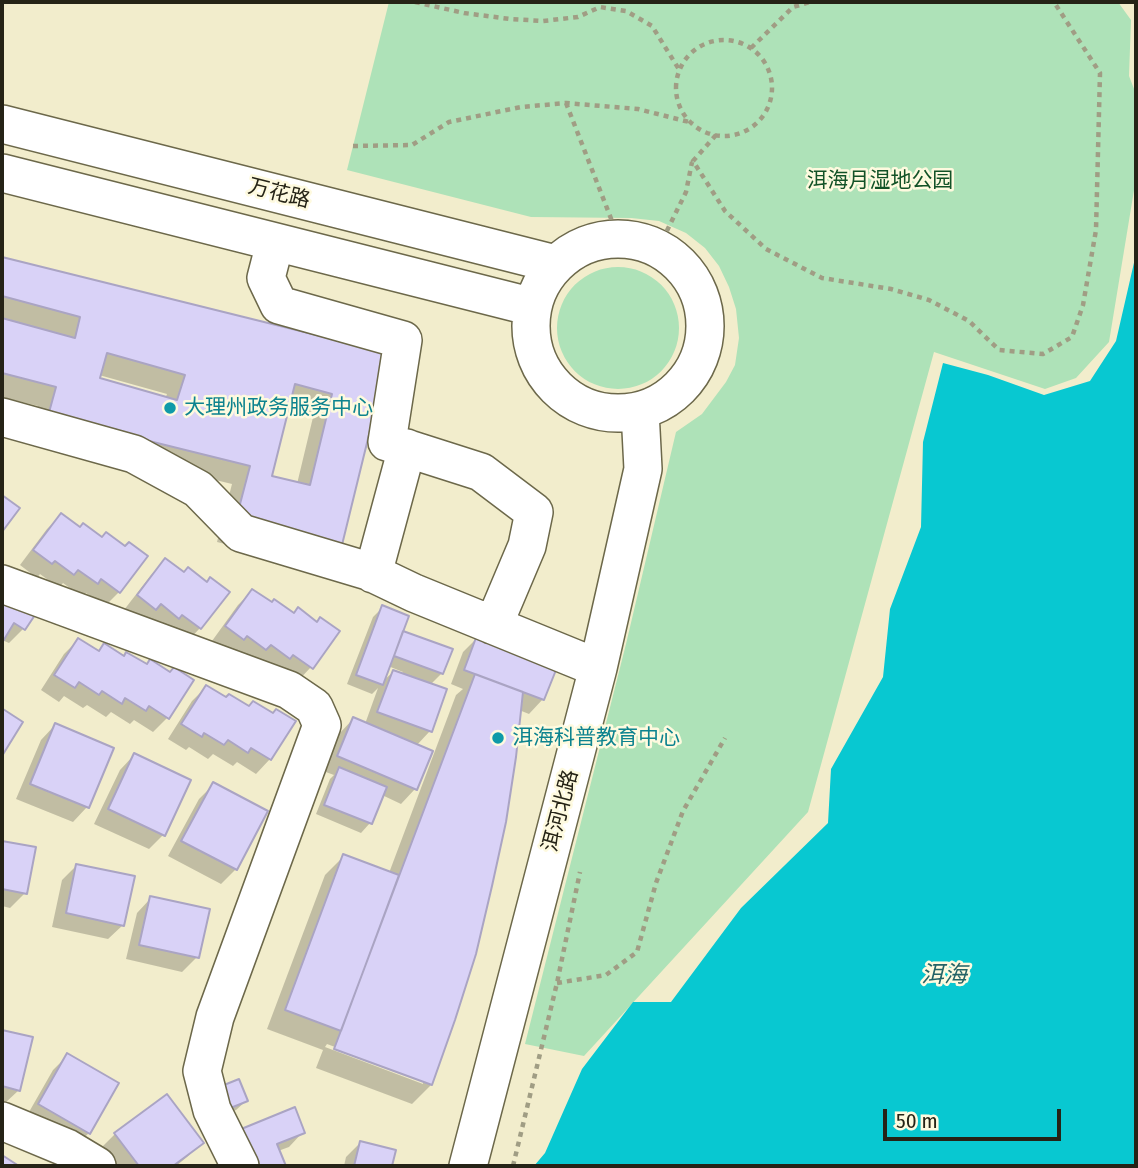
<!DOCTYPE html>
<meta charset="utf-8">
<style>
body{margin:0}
#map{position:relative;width:1138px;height:1168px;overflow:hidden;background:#f2edcc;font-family:"Fira Sans Condensed",sans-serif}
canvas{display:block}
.frame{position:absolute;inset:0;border:4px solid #252316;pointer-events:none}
.scale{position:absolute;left:883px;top:1109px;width:178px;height:32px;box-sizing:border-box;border:4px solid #252316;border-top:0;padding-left:9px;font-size:21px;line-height:24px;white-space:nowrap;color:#252316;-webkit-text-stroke:5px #fefadf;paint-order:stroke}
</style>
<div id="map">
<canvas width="1138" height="1168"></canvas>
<div class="frame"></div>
<div class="scale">50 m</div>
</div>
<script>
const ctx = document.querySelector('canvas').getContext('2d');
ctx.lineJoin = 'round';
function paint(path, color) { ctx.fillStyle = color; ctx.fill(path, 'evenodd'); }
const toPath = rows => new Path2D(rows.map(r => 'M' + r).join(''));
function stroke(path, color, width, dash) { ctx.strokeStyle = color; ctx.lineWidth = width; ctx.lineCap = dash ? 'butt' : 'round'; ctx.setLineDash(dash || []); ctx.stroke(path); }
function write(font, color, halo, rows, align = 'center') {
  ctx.font = font + ' "Fira Sans Condensed","Noto Sans SC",sans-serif'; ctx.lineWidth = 5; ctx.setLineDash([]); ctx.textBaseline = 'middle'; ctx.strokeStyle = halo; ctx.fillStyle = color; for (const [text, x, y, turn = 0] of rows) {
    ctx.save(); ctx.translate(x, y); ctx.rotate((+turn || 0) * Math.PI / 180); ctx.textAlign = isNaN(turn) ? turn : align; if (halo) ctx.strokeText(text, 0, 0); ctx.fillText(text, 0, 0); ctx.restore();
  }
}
const green = toPath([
 [389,2,1118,2,1131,20,1129,76,1136,94,1136,178,1109,342,1076,378,1045,389,934,352,808,812,584,1056,525,1044,626,644,676,432,702,414,726,382,735,365,739,338,736,309,729,287,719,266,705,248,686,233,659,221,631,218,531,217,347,170],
 '557 328a61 61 0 1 1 122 0a61 61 0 1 1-122 0Z'
]);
const water = toPath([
 [1136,254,1136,1166,534,1166,545,1153,582,1069,633,1002,671,1002,741,908,828,823,831,769,883,677,890,609,921,527,923,442,943,363,988,375,1044,395,1090,381,1116,341]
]);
const shadow = toPath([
 [2,259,387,355,320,568,217,542,232,484,30,435,38,406,2,397],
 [99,375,167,394,165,399,98,379],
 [288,406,314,413,297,484,270,477],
 [61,515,80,529,119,592,105,606,86,593,82,597,63,583,59,588,40,574,37,578,20,565,47,529],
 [166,560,184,574,200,628,186,643,124,610,151,575],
 [252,591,311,667,297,682,229,654,212,641,238,605],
 [2,600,23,629,9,643,2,640],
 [382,608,401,632,442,673,430,685,430,731,416,746,415,789,401,804,382,795,370,823,361,833,316,814,330,779,334,775,323,771,339,734,353,719,365,724,378,688,372,694,347,684,373,617],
 [388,666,403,672,401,675,393,672,382,682],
 [478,637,543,699,529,714,519,710,431,1085,412,1104,316,1068,323,1050,267,1029,325,875,344,856,389,873,456,695,463,689,451,684,463,652],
 [327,1044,423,1080,423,1084,325,1047],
 [78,640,97,652,104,645,168,717,153,732,134,720,130,724,111,712,106,717,87,705,83,708,64,696,59,702,41,690,64,654],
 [206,687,226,699,270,759,256,774,237,762,233,766,213,754,208,759,189,747,186,750,168,739,192,701],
 [55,725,111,748,87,807,73,822,16,799,41,740],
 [134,755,163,835,149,849,94,824,120,770],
 [213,785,236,869,221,884,168,856,199,799],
 [2,842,34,849,25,893,10,908,2,906],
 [77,865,123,925,108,939,52,927,62,880],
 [151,898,197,957,182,972,126,959,137,913],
 [2,1032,31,1038,19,1090,4,1104,2,1104],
 [67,1056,89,1133,74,1147,25,1119,53,1070],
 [215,1090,246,1101,236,1110,214,1119],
 [303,1132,289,1147,278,1151,284,1166,222,1166],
 [115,1134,202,1143,187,1157,176,1166,115,1166,101,1148],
 [360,1143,394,1151,390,1166,344,1166,346,1157]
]);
const building = toPath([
 [2,257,389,353,341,549,235,523,250,466,48,416,56,387,2,373,2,318,75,338,80,317,2,296,2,257],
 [107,353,185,375,177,400,100,378,107,353],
 [295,384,332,394,310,485,272,476,295,384],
 [2,495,20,508,2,532,2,495],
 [61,513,80,527,83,523,102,537,106,532,125,546,129,542,148,556,120,593,101,579,98,584,78,570,74,575,55,561,52,564,33,550,61,513],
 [165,558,184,572,188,567,207,582,210,577,230,592,201,629,182,615,179,619,161,604,156,610,137,595,165,558],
 [252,589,272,602,274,599,294,613,298,607,317,622,320,617,340,631,313,669,293,655,290,659,271,645,266,650,247,636,244,640,225,626,252,589],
 [2,598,35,615,25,630,14,623,2,643,2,598],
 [382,605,409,616,383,685,356,675,382,605],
 [403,631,453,649,443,674,394,656,403,631],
 [477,635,558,665,544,700,464,670,477,635],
 [78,638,99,651,104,643,124,656,126,652,147,664,150,659,170,672,174,667,194,680,169,719,149,706,146,711,125,698,122,704,102,691,99,695,79,682,75,688,54,675,78,638],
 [393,670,447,689,432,732,377,712,393,670],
 [475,674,523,692,516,757,506,822,492,886,476,954,455,1020,432,1085,334,1049,475,674],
 [206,685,226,697,229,694,249,706,253,701,273,713,276,709,296,721,271,760,251,748,248,753,228,740,224,745,204,733,202,737,181,724,206,685],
 [3,709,23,722,2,756,2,711,3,709],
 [353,717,433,751,417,790,337,756,353,717],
 [55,723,114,748,89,808,30,784,55,723],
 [134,753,191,780,165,836,108,809,134,753],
 [339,767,387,787,372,824,324,805,339,767],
 [213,782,268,811,237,870,181,841,213,782],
 [2,841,36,847,27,894,2,889,2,841],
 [343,854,399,875,341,1031,285,1010,343,854],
 [76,864,135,876,124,926,66,913,76,864],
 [150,896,210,909,199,958,139,945,150,896],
 [2,1030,33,1037,20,1091,2,1086,2,1030],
 [67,1053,119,1083,90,1134,38,1104,67,1053],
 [239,1079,248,1101,223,1111,214,1089,239,1079],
 [167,1094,204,1143,173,1166,139,1166,114,1133,167,1094],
 [295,1107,305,1133,277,1144,286,1166,255,1166,229,1134,295,1107],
 [360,1141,396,1150,392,1166,354,1166,360,1141],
 [2,1155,19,1166,2,1166,2,1155]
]);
const path = toPath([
 [415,2,464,13,510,19,543,21,578,17,600,7,626,11,652,26,680,71],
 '676 88a48 48 0 1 1 96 0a48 48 0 1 1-96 0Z',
 [751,48,793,7,810,2],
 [566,103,619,239],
 [716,135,693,161,725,211,766,249,822,278,891,289,929,300,969,321,999,350,1043,354,1072,337,1083,305,1096,230,1100,73,1054,2],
 [353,146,412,145,449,122,521,107,566,103,638,109,693,123],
 [658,249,686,192,692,162],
 [557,983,606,975,637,952,656,883,683,811,725,738],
 [513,1166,557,983,580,872]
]);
const minor = toPath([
 [2,124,555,264],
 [2,173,533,307],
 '531 326a87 87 0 1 1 174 0a87 87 0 1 1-174 0Z',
 [275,243,266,278,279,305,403,340,387,442,481,472,534,512,527,546,497,617,492,625],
 [2,417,134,454,198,489,241,533,368,571,414,593,598,668],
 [373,574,407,448],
 [2,584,289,690,314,707,322,725,215,1017,202,1071,212,1110,240,1166],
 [2,1121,67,1148,97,1166],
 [468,1166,598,668,643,469,640,411]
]);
const markers = [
 [170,408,7,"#0f9aa8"],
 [498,738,7,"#0f9aa8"]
];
const parkNames = [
 ["洱海月湿地公园",880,181]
];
const streetNames = [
 ["万花路",279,194,14],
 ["洱河北路",561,811,-75]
];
const cultureNames = [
 ["大理州政务服务中心",184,408],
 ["洱海科普教育中心",512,738]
];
const waterNames = [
 ["洱海",944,976]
];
paint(green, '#aee2b8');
paint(water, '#08c8d1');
paint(shadow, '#0003');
paint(building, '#d9d2f7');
stroke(building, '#aaa4c3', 2);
stroke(minor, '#6c684a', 40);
stroke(path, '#a09d84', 4.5, [5, 5]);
stroke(minor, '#fff', 37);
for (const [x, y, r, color] of markers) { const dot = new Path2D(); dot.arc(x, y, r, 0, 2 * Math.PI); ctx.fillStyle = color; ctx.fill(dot); stroke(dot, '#fefadf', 2.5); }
write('21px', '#125227', '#fefadf', parkNames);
write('21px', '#252316', '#fefadf', streetNames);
write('21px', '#0d838f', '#fefadf', cultureNames, 'left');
write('italic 23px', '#236266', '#fefadf', waterNames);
</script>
